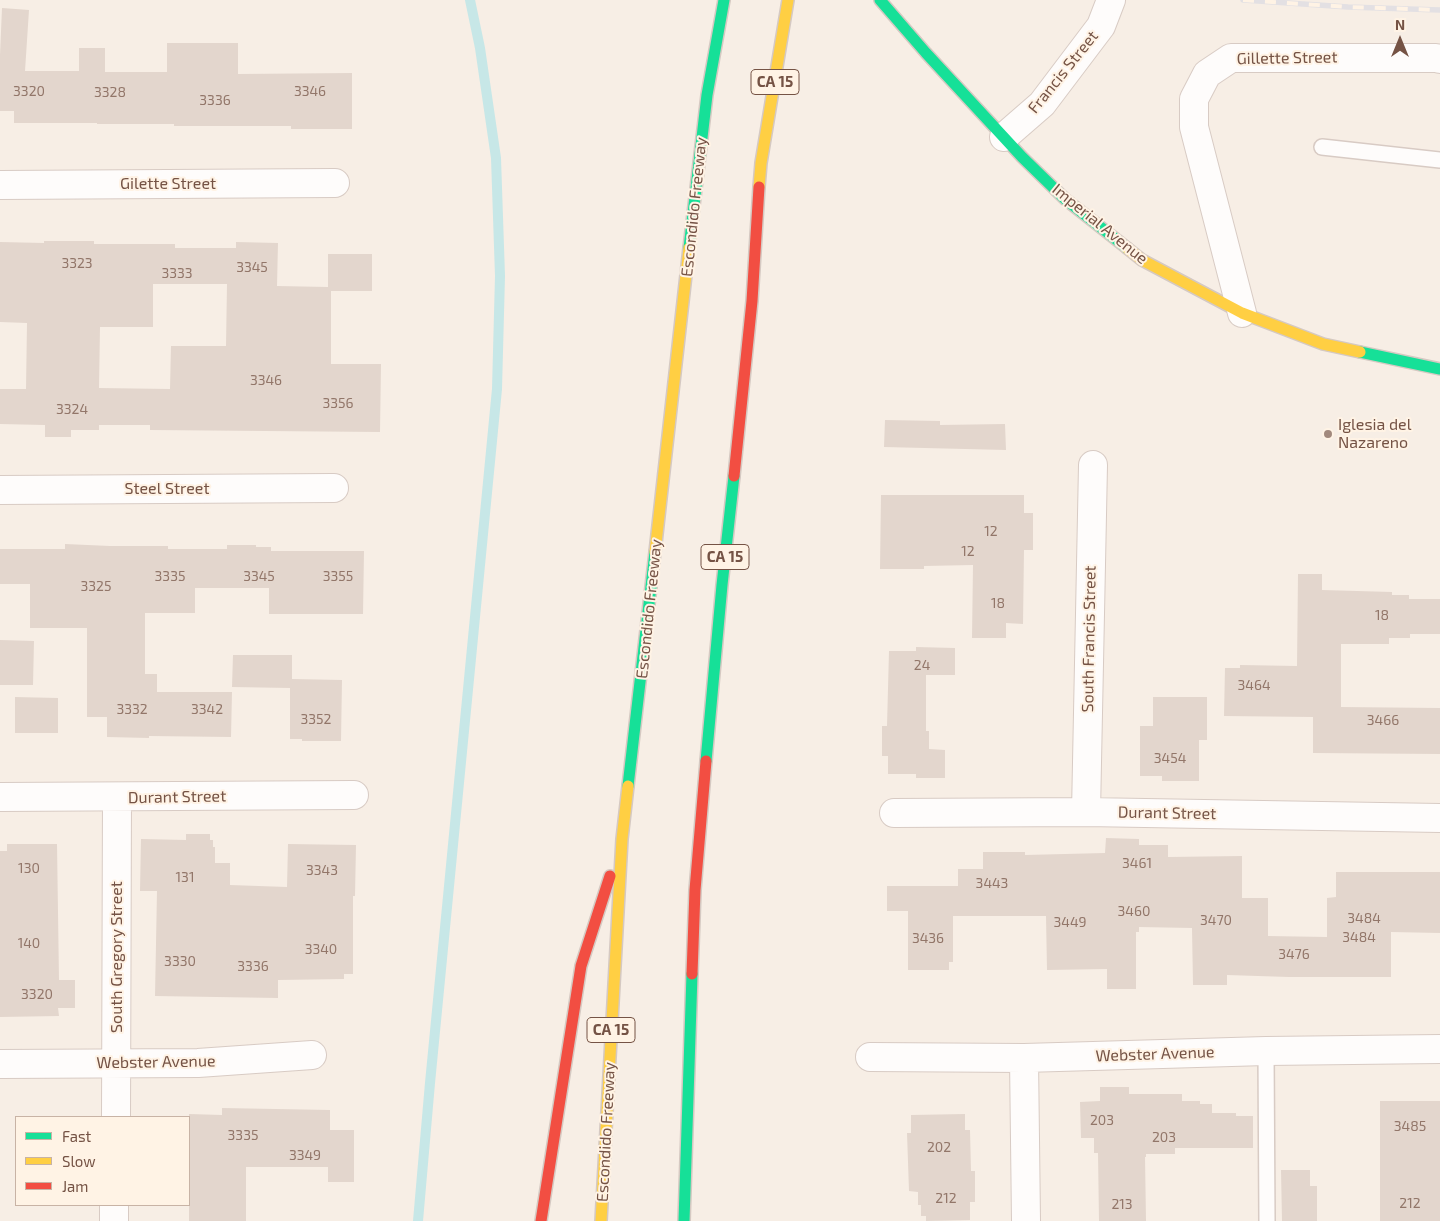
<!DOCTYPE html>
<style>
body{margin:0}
#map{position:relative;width:1440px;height:1221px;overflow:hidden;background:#f7eee5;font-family:"Exo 2",sans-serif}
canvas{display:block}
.legend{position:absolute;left:15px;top:1116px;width:175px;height:90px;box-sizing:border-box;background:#fff3e5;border:1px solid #c8b3a5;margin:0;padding:6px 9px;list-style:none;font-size:15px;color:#755345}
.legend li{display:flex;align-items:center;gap:10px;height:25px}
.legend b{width:25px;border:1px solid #c8b3a5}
.north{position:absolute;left:1375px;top:15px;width:50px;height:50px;-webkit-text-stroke:4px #fff3e5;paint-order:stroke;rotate:0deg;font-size:14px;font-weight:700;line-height:20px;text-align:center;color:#755345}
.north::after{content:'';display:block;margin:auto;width:18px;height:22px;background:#755345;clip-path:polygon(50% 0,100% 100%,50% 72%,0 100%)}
</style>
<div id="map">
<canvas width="1440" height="1221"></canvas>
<ul class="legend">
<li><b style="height:6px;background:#16e098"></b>Fast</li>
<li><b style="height:6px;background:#ffcf43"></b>Slow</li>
<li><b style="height:6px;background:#f24e42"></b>Jam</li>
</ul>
<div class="north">N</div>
</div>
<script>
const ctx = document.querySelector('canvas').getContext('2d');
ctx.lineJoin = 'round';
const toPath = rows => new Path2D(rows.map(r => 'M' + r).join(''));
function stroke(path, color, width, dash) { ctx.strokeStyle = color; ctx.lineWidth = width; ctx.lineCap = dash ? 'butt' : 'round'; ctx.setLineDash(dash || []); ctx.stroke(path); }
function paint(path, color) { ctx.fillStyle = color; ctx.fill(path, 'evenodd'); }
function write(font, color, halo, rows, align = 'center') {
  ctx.font = font + ' "Exo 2",sans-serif'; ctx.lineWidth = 4; ctx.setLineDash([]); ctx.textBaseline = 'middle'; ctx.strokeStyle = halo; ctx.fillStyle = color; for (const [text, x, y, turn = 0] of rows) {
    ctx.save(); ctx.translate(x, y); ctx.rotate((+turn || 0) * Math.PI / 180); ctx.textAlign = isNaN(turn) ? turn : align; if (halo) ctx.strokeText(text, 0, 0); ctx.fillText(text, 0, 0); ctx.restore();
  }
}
const stream = toPath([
 [418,1221,430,1083,497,389,500,276,496,158,480,48,470,0]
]);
const building = toPath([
 [2,8,29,10,25,71,79,71,79,48,105,48,105,72,167,72,167,43,238,43,238,74,352,73,352,129,291,129,291,126,174,126,174,124,97,124,97,123,14,123,14,111,0,111,0,55],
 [44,241,94,241,94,244,175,244,175,248,236,248,236,242,278,243,277,286,328,287,328,254,372,254,372,291,331,291,331,364,381,364,380,432,150,430,150,425,99,425,99,430,71,430,71,437,45,437,45,425,0,424,0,389,26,389,27,323,0,322,0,242,44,243],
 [153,284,227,284,226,346,171,346,170,389,99,388,100,327,153,327],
 [885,420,940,421,940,425,1005,424,1006,450,884,447],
 [881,495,1024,495,1024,513,1033,513,1033,550,1024,550,1023,624,1006,623,1006,638,972,638,973,565,924,566,924,569,880,569],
 [65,544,110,546,168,546,168,549,227,549,227,545,256,545,256,547,271,547,271,551,364,551,363,614,269,614,269,588,195,588,195,613,145,613,145,674,157,674,157,692,232,692,231,737,149,736,149,738,107,737,107,717,87,717,87,628,30,628,30,584,0,584,0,549,65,549],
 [1298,574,1322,574,1322,590,1392,592,1392,595,1409,595,1409,599,1440,599,1440,634,1410,634,1410,638,1389,638,1389,644,1341,644,1341,707,1440,708,1440,754,1313,753,1313,717,1224,716,1225,668,1240,668,1240,665,1297,666],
 [0,640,34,641,33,685,0,685],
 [916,647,955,648,955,675,926,675,926,731,929,731,929,749,945,750,945,778,916,778,916,774,888,774,888,756,882,756,882,726,887,726,889,651,916,651],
 [233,655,292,655,292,679,342,680,341,741,302,741,302,739,290,739,290,688,232,687],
 [15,697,58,698,58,733,15,733],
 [1153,697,1207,697,1207,740,1199,740,1199,781,1162,781,1162,776,1140,776,1140,726,1153,726],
 [186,834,210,834,210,840,213,840,213,847,215,847,215,863,230,863,230,885,287,887,288,844,356,845,355,896,353,896,353,974,344,974,344,979,278,980,278,998,155,996,157,891,140,891,141,839,186,840],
 [1106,838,1139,839,1139,845,1168,845,1168,857,1242,856,1242,898,1268,898,1268,936,1327,937,1327,898,1336,897,1336,872,1440,872,1440,933,1391,932,1391,977,1289,977,1227,975,1227,985,1193,985,1192,928,1139,927,1139,932,1136,932,1136,989,1107,989,1107,969,1047,970,1046,916,953,916,953,962,949,962,949,970,908,970,908,911,887,911,887,886,958,886,958,869,983,869,983,852,1025,852,1025,855,1105,853],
 [7,844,57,844,59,980,75,980,75,1008,58,1008,59,1016,0,1017,0,851,7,851],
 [1100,1087,1129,1087,1129,1094,1182,1094,1182,1101,1200,1101,1200,1104,1212,1104,1212,1113,1236,1113,1236,1116,1253,1116,1253,1148,1175,1148,1175,1154,1146,1154,1146,1157,1145,1157,1146,1221,1099,1221,1098,1153,1094,1153,1094,1138,1081,1138,1080,1102,1100,1101],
 [1380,1101,1440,1101,1440,1221,1380,1221],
 [222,1108,330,1110,330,1130,354,1130,354,1182,328,1182,328,1167,246,1167,246,1221,189,1221,189,1114,222,1115],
 [965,1114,965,1130,970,1130,971,1171,975,1171,975,1202,970,1202,970,1220,926,1221,926,1216,921,1216,921,1205,918,1205,918,1192,909,1191,907,1133,911,1133,911,1115],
 [1281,1170,1310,1170,1310,1186,1317,1186,1317,1221,1282,1221]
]);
const lane = toPath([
 [1322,147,1440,160],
 [1266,1051,1267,1221]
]);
const street = toPath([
 [1004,137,1042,104,1101,26,1111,0],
 [0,185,335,183],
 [1242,313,1194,127,1194,99,1207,74,1231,58,1436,58,1440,59],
 [0,490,334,488],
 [0,797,354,795],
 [1086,812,1093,465],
 [894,813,1086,812,1440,818],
 [870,1057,1024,1058,1266,1051,1440,1049],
 [1024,1058,1026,1221],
 [0,1064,198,1063,312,1055],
 [116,1117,117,797],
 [114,1221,114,1205]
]);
const fast = toPath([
 [880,0,926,53,1022,157,1065,199,1127,248],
 [689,248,707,95,724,0],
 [1360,352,1440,369],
 [706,761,722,585,734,476],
 [628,786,655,552],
 [684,1221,692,974]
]);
const slow = toPath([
 [759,187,761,163,788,0],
 [1127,248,1142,260,1242,313,1323,344,1360,352],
 [655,552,689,248],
 [601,1221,622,839,628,786]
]);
const jam = toPath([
 [734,476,752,301,759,187],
 [692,974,695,890,706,761],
 [541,1221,581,966,610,876]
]);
const rail = toPath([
 [1243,0,1348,7,1440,10]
]);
const markers = [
 [1328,434,5,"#a2897d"]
];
const numberNames = [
 ["3320",29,91],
 ["3346",310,91],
 ["3328",110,92],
 ["3336",215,100],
 ["3323",77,263],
 ["3345",252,267],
 ["3333",177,273],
 ["3346",266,380],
 ["3356",338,403],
 ["3324",72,409],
 ["12",991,531],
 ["12",968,551],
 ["3335",170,576],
 ["3345",259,576],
 ["3355",338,576],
 ["3325",96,586],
 ["18",998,603],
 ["18",1382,615],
 ["24",922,665],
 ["3464",1254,685],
 ["3332",132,709],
 ["3342",207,709],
 ["3352",316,719],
 ["3466",1383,720],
 ["3454",1170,758],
 ["3461",1137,863],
 ["130",29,868],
 ["3343",322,870],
 ["131",185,877],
 ["3443",992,883],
 ["3460",1134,911],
 ["3484",1364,918],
 ["3470",1216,920],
 ["3449",1070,922],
 ["3484",1359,937],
 ["3436",928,938],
 ["140",29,943],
 ["3340",321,949],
 ["3476",1294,954],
 ["3330",180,961],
 ["3336",253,966],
 ["3320",37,994],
 ["203",1102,1120],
 ["3485",1410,1126],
 ["3335",243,1135],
 ["203",1164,1137],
 ["202",939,1147],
 ["3349",305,1155],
 ["212",946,1198],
 ["212",1410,1203],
 ["213",1122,1204]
];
const shields = [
 [775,82,48],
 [725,557,48],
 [611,1030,48]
];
const shieldNames = [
 ["CA 15",775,82],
 ["CA 15",725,557],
 ["CA 15",611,1030]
];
const streetNames = [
 ["Gillette Street",1287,58,-1],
 ["Francis Street",1063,72,-51],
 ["Gilette Street",168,184],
 ["Escondido Freeway",694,207,-84],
 ["Imperial Avenue",1100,224,39],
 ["Steel Street",167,489],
 ["Escondido Freeway",649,609,-84],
 ["South Francis Street",1089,639,-89],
 ["Durant Street",177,797,-1],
 ["Durant Street",1167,813,1],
 ["South Gregory Street",117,957,-90],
 ["Webster Avenue",1155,1054,-2],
 ["Webster Avenue",156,1062,-1],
 ["Escondido Freeway",606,1132,-87]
];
const poiNames = [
 ["Iglesia del",1338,425],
 ["Nazareno",1338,443]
];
stroke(stream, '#c7e7e7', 10);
paint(building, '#e3d6cd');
stroke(lane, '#d8cbc4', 18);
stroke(street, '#d8cbc4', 30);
stroke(fast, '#d5c9c2', 14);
stroke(slow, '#d5c9c2', 14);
stroke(jam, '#d5c9c2', 14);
stroke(lane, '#fefcfb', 15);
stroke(street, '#fefcfb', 28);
stroke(fast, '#16e098', 11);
stroke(slow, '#ffcf43', 11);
stroke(jam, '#f24e42', 11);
stroke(rail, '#e3e0e3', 5.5);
stroke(rail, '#fff3e5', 4, [11]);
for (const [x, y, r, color] of markers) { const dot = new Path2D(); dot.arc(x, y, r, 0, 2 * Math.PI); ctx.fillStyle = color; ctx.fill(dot); stroke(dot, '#fff3e5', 2); }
write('14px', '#927669', null, numberNames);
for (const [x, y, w] of shields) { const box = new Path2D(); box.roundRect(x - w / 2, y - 12.5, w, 25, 4); ctx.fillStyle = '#fff3e5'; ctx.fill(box); stroke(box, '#755345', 1); }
write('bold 15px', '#755345', null, shieldNames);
write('16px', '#755345', '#fff3e5', streetNames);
write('16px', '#755345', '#fff3e5', poiNames, 'left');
</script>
